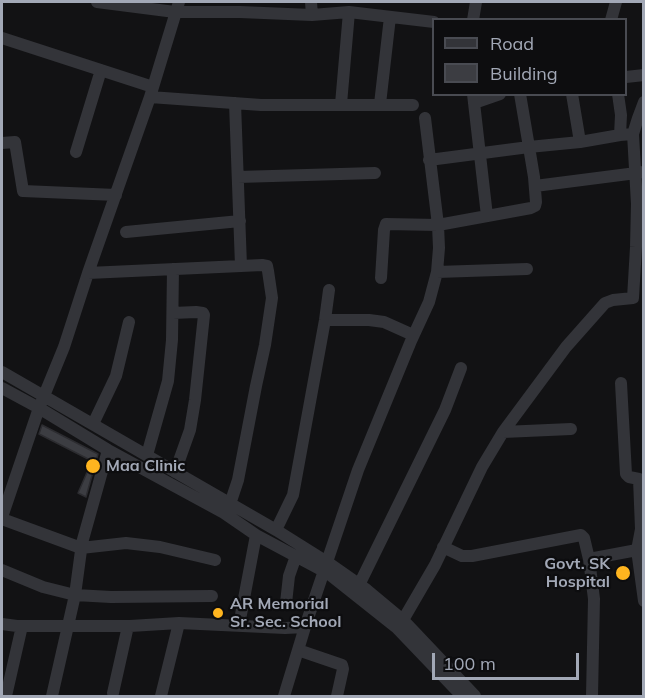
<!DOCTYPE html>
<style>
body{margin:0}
#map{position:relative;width:645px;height:698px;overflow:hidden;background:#121214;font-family:Mulish,sans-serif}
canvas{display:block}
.frame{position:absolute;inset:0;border:3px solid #a2a8b6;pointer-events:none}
.legend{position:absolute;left:432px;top:18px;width:195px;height:78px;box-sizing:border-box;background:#0d0d0f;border:2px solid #494b52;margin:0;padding:8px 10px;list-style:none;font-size:18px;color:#a2a8b6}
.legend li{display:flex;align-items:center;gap:12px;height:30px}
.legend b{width:30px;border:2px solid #494b52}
.scale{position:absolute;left:432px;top:653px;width:147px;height:27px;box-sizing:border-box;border:3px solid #a2a8b6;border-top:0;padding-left:8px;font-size:18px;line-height:21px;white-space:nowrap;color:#a2a8b6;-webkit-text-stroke:4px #0d0d0f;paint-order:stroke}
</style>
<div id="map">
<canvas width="645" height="698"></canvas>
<div class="frame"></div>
<ul class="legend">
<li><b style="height:8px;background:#333439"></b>Road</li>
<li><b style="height:16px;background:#3c3d42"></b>Building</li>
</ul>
<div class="scale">100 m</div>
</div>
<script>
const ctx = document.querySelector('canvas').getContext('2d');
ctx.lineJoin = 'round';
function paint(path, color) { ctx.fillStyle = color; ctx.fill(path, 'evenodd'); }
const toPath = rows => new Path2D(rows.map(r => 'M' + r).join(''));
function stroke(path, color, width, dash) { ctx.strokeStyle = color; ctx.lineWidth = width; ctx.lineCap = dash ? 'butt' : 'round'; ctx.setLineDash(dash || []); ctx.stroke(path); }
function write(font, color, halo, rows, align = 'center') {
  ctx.font = font + ' Mulish,sans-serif'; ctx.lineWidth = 4.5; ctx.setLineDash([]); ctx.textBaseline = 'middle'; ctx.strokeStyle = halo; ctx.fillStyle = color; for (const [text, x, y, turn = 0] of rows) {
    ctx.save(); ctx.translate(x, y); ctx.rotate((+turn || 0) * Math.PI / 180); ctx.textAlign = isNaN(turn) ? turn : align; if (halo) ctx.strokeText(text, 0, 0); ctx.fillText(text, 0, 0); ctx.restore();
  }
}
const building = toPath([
 [42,425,98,454,86,497,78,493,92,461,39,434,42,425]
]);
const minor = toPath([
 [97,2,175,12,240,12,312,15,349,12,434,22],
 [311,2,312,15],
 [473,20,476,2],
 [611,20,616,2],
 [2,38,153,87],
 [626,77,644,75],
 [473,94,487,216],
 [572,94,580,142],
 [618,94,621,115,620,135],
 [150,97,261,105,413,105],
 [235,103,241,266],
 [474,103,500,94],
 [341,104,349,12],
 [380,104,390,17],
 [638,118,644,102],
 [2,143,15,142,23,191,116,195],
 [76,152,101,70],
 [429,160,529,147,520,94],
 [238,177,375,173],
 [535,186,644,172],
 [126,232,240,221],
 [437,272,527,269],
 [88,273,241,266,262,265,267,266,268,271,272,298,265,345,256,386,238,480,230,504],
 [381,278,384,230,386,224,438,225,531,208,535,206,536,202,534,177,529,147,580,142,620,135,633,134],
 [173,313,196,312,203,313,204,315,195,400,190,430,175,472],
 [325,320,369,320,384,322,413,335],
 [2,372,276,530,327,562,367,590,403,620,475,696],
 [2,388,39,408,108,450,224,513,256,535,329,574,397,628,462,696],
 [93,424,116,376,129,322],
 [503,432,571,429],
 [147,455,168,381,172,340,173,269],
 [2,517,39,408,64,347,88,273,150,97,179,2],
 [2,519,81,548,126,543,160,547,215,560],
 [276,530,293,495,325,320,329,290],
 [443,547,462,556,472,556,581,535,584,538,589,559],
 [637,550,644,601],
 [2,570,43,587,75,595,111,597,212,596],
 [359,585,445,410,461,368],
 [286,603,289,576,296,556],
 [403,620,435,565,482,467,503,432,566,347,605,303,613,300,633,298,636,247,637,204,633,134,638,118,644,118],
 [2,624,17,626,130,626,179,623,285,628,305,627],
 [239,625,256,535],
 [298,650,342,665,343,669,337,696],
 [113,693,128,626],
 [6,696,22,626],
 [52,696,75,595,82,543,108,450],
 [161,696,179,623],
 [284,696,305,627,358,470,411,341,429,302,437,272,439,248,438,225,425,118],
 [592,696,594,599,589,559,637,550,641,529,639,479,629,477,626,474,621,383]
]);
const markers = [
 [93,466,8,"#ffb51f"],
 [623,573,8,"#ffb51f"],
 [218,613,6,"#ffb51f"]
];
const poiNames = [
 ["Maa Clinic",106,466],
 ["Govt. SK",610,564,"right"],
 ["Hospital",610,582,"right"],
 ["AR Memorial",230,604],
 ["Sr. Sec. School",230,622]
];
paint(building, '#3c3d42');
stroke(building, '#2c2c30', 1.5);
stroke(minor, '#333439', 12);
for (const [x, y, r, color] of markers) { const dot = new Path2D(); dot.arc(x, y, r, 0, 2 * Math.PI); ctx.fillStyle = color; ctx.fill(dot); stroke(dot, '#0d0d0f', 2); }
write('bold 16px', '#a2a8b6', '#0d0d0f', poiNames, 'left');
</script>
